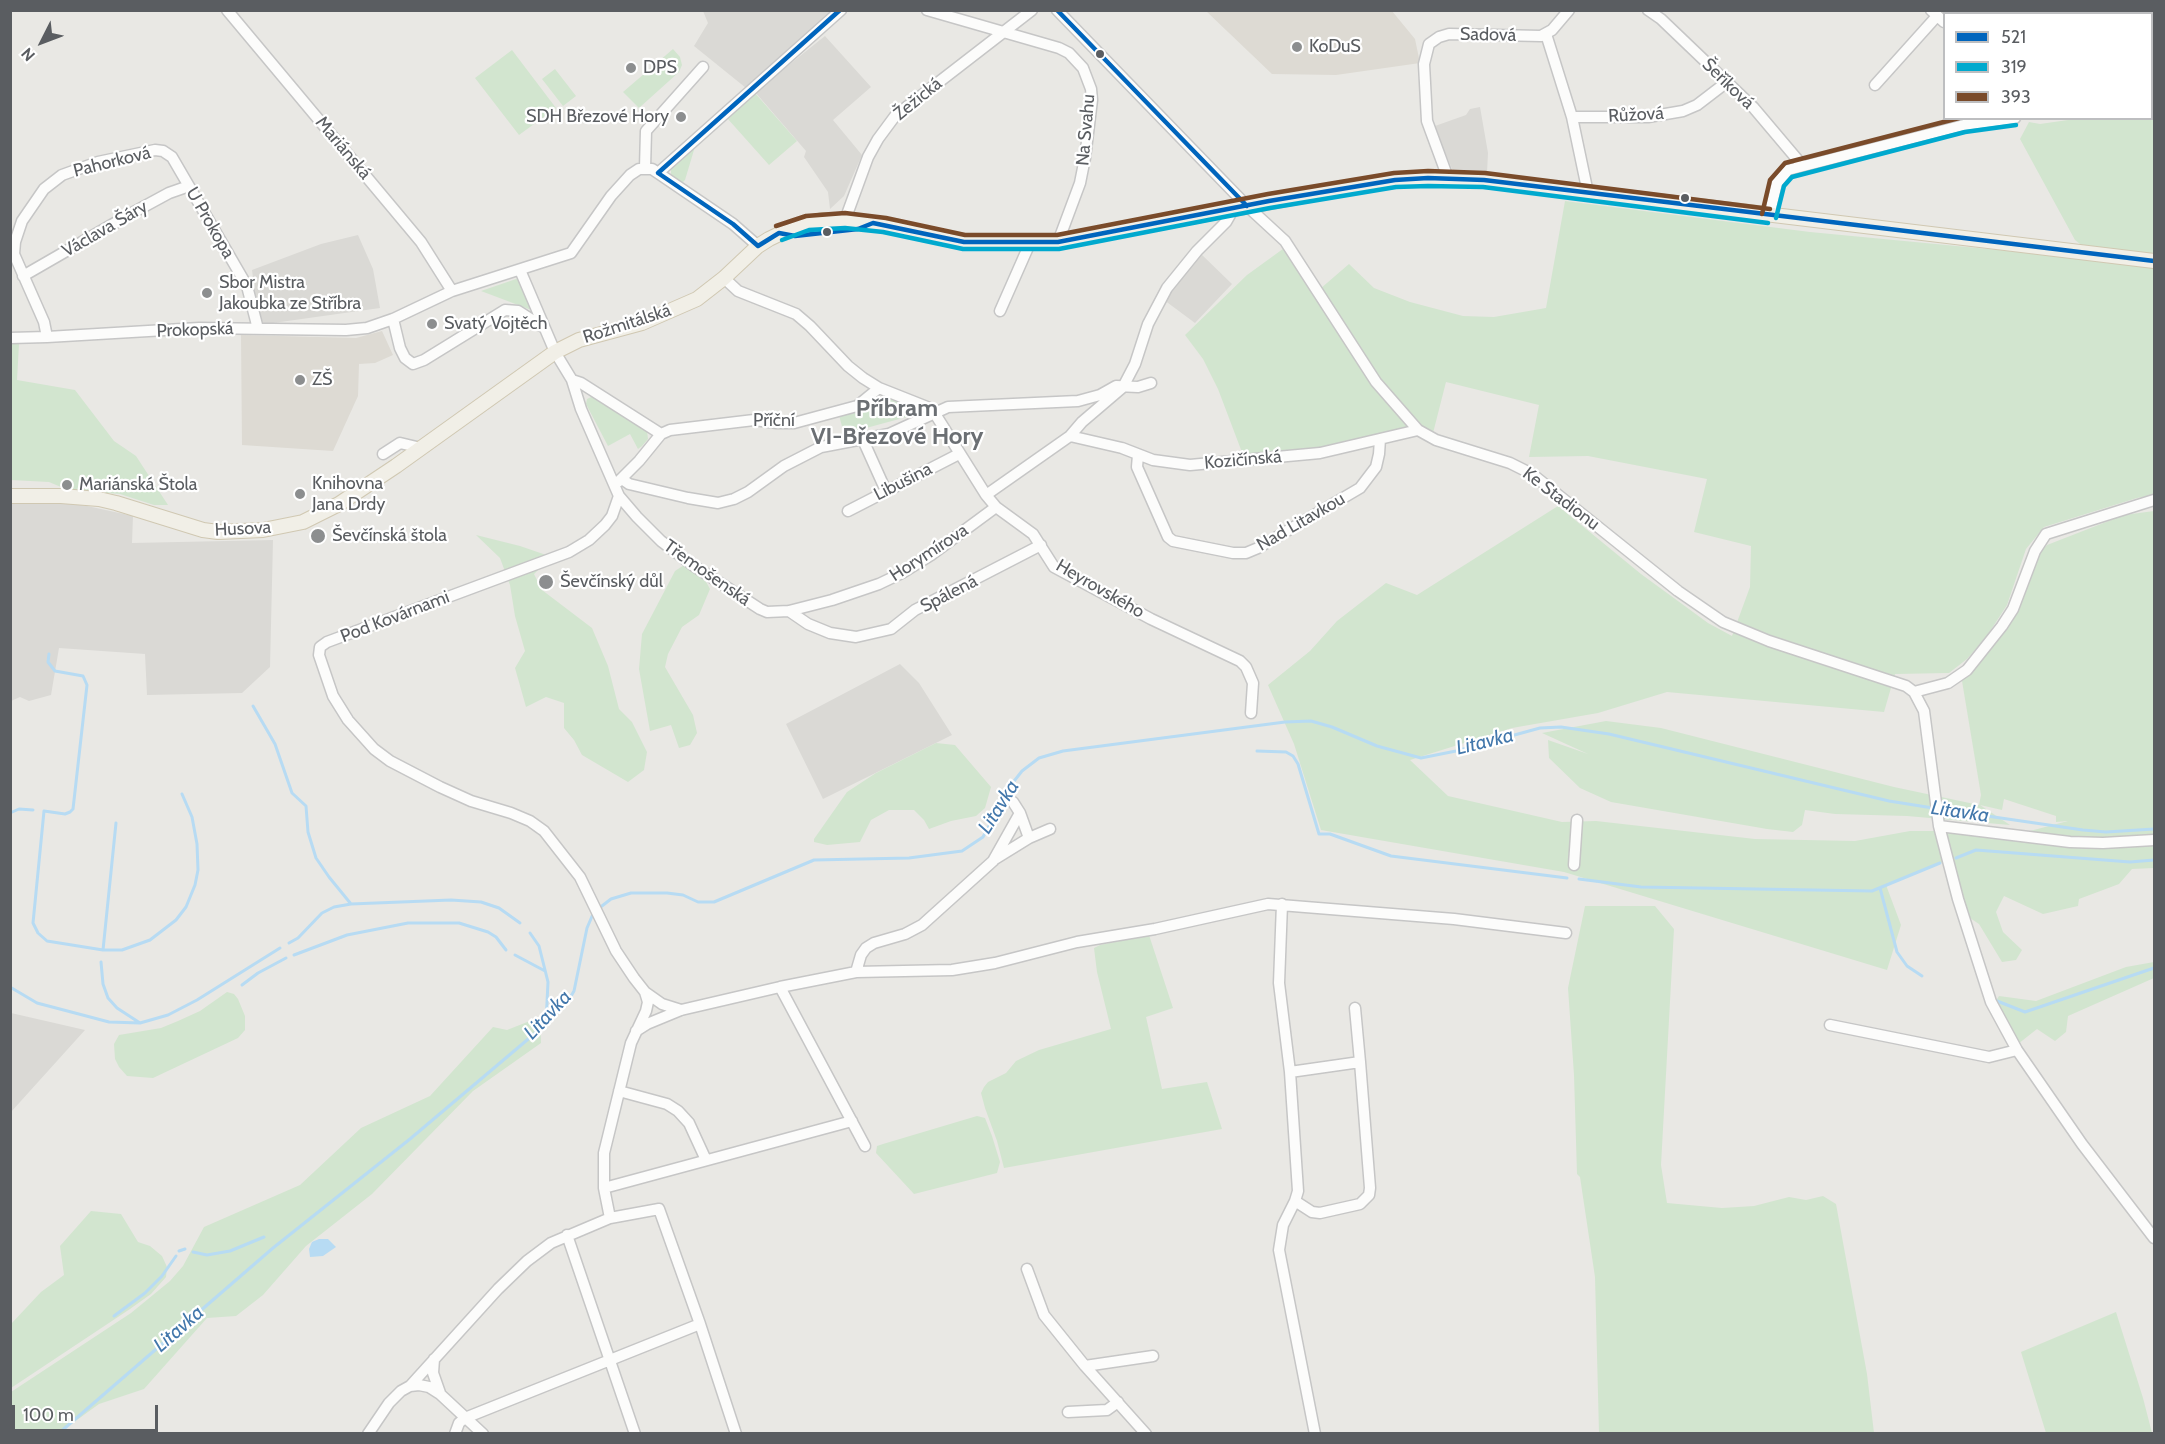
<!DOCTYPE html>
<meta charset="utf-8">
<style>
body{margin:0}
#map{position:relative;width:2165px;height:1444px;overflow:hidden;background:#e9e8e4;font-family:Cabin,sans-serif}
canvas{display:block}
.frame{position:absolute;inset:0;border:12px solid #5a5d61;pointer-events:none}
.legend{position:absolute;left:1943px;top:12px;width:210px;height:108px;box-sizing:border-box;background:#fff;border:2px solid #bdbec0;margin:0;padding:8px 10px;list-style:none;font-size:18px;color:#5a5d61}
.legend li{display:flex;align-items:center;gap:12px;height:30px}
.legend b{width:30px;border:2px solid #bdbec0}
.north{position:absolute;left:12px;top:12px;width:60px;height:60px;-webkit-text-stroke:4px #fff;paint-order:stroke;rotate:228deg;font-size:16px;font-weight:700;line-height:24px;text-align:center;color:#5a5d61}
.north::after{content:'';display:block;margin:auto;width:21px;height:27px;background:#5a5d61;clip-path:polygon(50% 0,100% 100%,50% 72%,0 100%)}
.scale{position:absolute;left:12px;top:1405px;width:146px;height:27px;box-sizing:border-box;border:3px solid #5a5d61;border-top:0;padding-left:8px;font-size:18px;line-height:21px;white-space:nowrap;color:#5a5d61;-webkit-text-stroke:4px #fff;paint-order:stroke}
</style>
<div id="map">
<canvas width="2165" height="1444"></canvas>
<div class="frame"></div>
<ul class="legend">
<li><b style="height:8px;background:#0065bd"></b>521</li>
<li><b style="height:8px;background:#00a9ce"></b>319</li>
<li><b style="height:8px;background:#7a4b2a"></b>393</li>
</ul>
<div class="north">N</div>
<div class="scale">100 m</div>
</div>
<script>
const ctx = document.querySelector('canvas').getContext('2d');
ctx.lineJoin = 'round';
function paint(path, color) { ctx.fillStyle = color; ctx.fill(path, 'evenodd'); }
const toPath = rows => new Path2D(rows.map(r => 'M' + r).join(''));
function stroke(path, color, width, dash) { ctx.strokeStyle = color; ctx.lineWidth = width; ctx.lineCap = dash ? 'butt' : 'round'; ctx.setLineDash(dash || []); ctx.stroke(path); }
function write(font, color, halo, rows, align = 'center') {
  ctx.font = font + ' Cabin,sans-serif'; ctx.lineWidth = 4.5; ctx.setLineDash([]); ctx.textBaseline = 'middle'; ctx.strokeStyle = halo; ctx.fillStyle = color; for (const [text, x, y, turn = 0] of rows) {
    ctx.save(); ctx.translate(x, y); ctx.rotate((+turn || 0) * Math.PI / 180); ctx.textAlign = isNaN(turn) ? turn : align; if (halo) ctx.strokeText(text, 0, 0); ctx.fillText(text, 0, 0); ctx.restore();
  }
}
const industrial = toPath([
 [703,11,833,11,746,88,694,46,708,23],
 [825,36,871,87,833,120,862,155,844,196,830,209,828,192,804,157,806,151,755,92],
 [1480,107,1488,153,1487,173,1453,171,1436,132,1435,126,1466,115,1470,109],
 [358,235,373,269,380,308,259,325,252,270,321,244],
 [1200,253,1232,284,1195,323,1164,300],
 [11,502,78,504,133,516,132,543,273,540,270,667,242,693,147,695,145,654,59,648,51,695,29,701,20,697,11,701],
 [900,664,919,683,952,735,823,799,786,724],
 [11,1013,85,1030,11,1112,10,1013]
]);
const education = toPath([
 [1206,11,1392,11,1415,39,1420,63,1336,75,1272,74],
 [382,331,393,355,375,363,359,364,358,396,333,451,242,445,241,335,356,338]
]);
const green = toPath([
 [673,49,680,57,682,65,679,72,639,108,623,92],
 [512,50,556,108,519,135,475,78],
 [555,69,576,96,563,106,542,79],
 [2154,92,2154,257,2085,248,2075,240,2020,139,2029,122,2040,124,2082,118,2152,118,2152,94],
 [755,93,797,141,769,165,727,118],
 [692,148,694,150,685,180,682,183,671,175,671,170,672,166],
 [1565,201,1810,232,2072,257,2154,268,2154,495,2137,498,2044,527,2026,549,2007,605,1987,636,1967,659,1949,673,1895,674,1884,712,1667,692,1598,713,1512,728,1410,760,1448,796,1562,822,1596,821,1755,839,1855,841,1910,831,1938,831,1946,861,1886,885,1901,925,1887,970,1564,872,1321,830,1294,744,1268,685,1310,651,1337,621,1386,583,1417,595,1558,506,1641,574,1708,623,1732,636,1750,587,1751,546,1694,532,1707,479,1588,456,1529,457,1539,405,1446,382,1432,437,1385,393,1320,289,1349,264,1374,288,1410,302,1463,316,1494,317,1546,308],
 [1287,246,1359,358,1415,429,1320,453,1243,455,1218,389,1203,359,1185,335,1247,275],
 [519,278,534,311,481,291],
 [11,342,19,344,17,380,75,390,114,441,136,456,168,505,154,505,120,494,81,491,61,487,49,482,11,480],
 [593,396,641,425,647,431,648,439,642,446,638,449,630,434,608,446,586,404,587,399],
 [889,398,925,412,844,434,839,415],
 [2154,511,2154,868,2132,869,2119,884,2079,899,2078,906,2043,914,2004,896,1996,912,2003,932,2022,950,2016,960,2002,962,1979,924,1964,914,1941,833,2011,836,2068,821,2056,822,2056,816,2004,799,2002,810,1980,805,2010,825,1907,816,1835,814,1805,810,1802,825,1793,832,1767,829,1611,802,1580,788,1549,758,1548,740,1588,754,1542,733,1606,721,1661,728,1894,787,1979,805,1981,795,1962,681,1997,642,2015,611,2040,552,2047,545,2124,515],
 [476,535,520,546,552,557,534,574,542,590,592,628,608,666,619,709,632,722,647,752,644,770,628,782,582,755,574,740,564,728,564,703,546,697,526,707,515,668,525,651,515,616,510,585,500,558],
 [684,565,704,578,710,589,699,615,682,627,668,654,665,667,693,715,697,733,690,745,679,748,671,725,650,731,639,669,642,634,675,571],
 [936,743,955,745,991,787,985,808,976,816,951,821,929,829,924,820,914,810,889,810,871,820,860,842,827,845,814,842,814,839,847,792,876,773],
 [1585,906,1655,906,1674,929,1661,1165,1667,1203,1722,1208,1754,1206,1789,1197,1806,1200,1823,1196,1836,1204,1867,1374,1874,1433,1599,1433,1595,1277,1580,1177,1577,1174,1574,1075,1568,988],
 [1149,935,1173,1008,1146,1017,1162,1089,1207,1082,1222,1129,1004,1168,997,1141,985,1108,981,1093,984,1087,988,1082,1006,1073,1016,1061,1039,1050,1111,1029,1097,972,1094,948,1100,945],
 [2154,962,2154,978,2068,1016,2066,1032,2055,1041,2037,1029,2018,1044,1990,1010,1999,996,2036,1001,2126,967],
 [227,992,234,994,238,999,245,1016,245,1030,238,1038,153,1078,127,1076,119,1067,115,1059,114,1044,119,1035,161,1028,178,1021,200,1011],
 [540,1017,541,1043,473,1091,372,1194,306,1246,263,1295,236,1316,207,1318,144,1389,99,1404,59,1433,11,1433,11,1392,131,1313,170,1281,183,1266,204,1227,300,1185,361,1128,430,1096,493,1027,507,1030],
 [977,1116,985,1118,992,1136,1000,1162,997,1173,914,1194,876,1153,877,1146,883,1144],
 [91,1211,121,1214,138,1242,150,1246,162,1256,167,1267,166,1277,151,1294,130,1309,11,1388,11,1324,41,1292,64,1275,60,1246],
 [2116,1312,2143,1398,2152,1433,2046,1433,2021,1352]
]);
const water = toPath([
 [319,1239,328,1239,336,1247,323,1256,310,1257,309,1249,312,1242]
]);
const stream = toPath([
 [49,654,48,662,55,671,83,676,87,685,73,809,70,812,65,814,44,811,33,923,38,933,47,941,103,950,122,950,150,940,176,920,186,907,195,885,198,870,197,844,192,817,182,794],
 [253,706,275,744,292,793,306,806,308,832,316,858,329,877,351,904],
 [1257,751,1286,752,1293,756,1298,764,1319,834,1330,834,1391,856,1567,878],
 [1939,809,2083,830,2106,832,2154,829],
 [10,813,19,809,33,810],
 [1956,858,1976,850,2130,862,2154,860],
 [1579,879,1641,887,1872,891,1940,863],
 [1880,888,1897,952,1907,966,1922,976],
 [598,909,611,899,631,893,667,893,683,895,698,902,714,902,814,860,909,858,962,851,983,837,1011,785,1022,771,1039,758,1063,751,1285,722,1311,721,1332,727,1377,746,1421,758,1456,751,1540,728,1561,727,1609,734,1889,801,1933,808],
 [530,933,539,946,548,982,546,1023],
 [289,943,298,938,322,913,334,907,351,904,451,900,481,902,499,908,520,923],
 [103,950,116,823],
 [294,955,347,935,408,923,459,923,488,932,496,937,506,950],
 [515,955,545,971],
 [101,962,103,984,108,998,117,1008,140,1023,168,1015,197,1000,280,948],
 [242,985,258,973,286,958],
 [10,987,37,1003,75,1013,109,1022,140,1023],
 [1997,1001,2025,1012,2154,968],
 [179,1251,185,1249],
 [193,1252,207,1255,230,1251,264,1237],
 [114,1316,145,1293,162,1276,176,1256],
 [58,1434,273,1248,410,1139,546,1024,567,1003,574,991,587,928,593,914]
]);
const minor = toPath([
 [227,10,421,242,452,291],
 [927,10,1059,48,1069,53,1083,68,1091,89,1092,100,1085,158,1080,183,1058,242],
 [1057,10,1247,206,1285,241,1376,382,1418,430,1436,440,1510,463,1532,474,1678,591,1723,622,1769,641,1906,686,1914,692,1924,711,1939,826,1958,899,1991,1002,2017,1050,2082,1144,2154,1238],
 [1648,10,1661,19,1753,107,1802,165],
 [1931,10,1944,22],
 [2039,10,2043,14],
 [2126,10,2129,14],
 [2152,17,2154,16],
 [1546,34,1572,117,1588,193],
 [2152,81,2154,79],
 [1875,85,1937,16],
 [1572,117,1648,117,1683,111,1697,105,1727,82],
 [645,168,646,131,703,67],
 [658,173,841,10],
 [1448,178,1427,121,1424,64,1429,44,1439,37,1449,34,1541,36,1552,30,1569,10],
 [1769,216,1777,183,1788,170,1964,125,2015,118],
 [845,220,868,157,878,139,895,116,1032,10],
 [520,270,555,352,572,380,581,409,619,496,637,517,661,541,694,566,760,609,767,612,789,611,832,600,879,584,902,573,931,555,996,507],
 [23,276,134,212,169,193,189,186],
 [724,278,738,291,796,314,810,326,848,366,863,378,879,388,932,409,986,495,996,507,1033,534,1054,567,1151,619,1240,661,1246,667,1253,683,1251,713],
 [1000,311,1030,243],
 [393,319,400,348,405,358,413,364,424,360,505,310,518,311,543,327],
 [47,337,44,322,14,254,15,242,22,221,44,189,62,175,98,162,155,150,163,151,172,157,247,286,258,329],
 [10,338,47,337,199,328,346,330,367,328,393,319,452,291,571,253,611,196,630,175,639,169,652,169,658,173,733,224,758,246],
 [572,380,581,383,661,434],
 [1070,436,1122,448,1153,460,1190,465,1320,453,1418,430],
 [863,440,886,491],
 [383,454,400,443,421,448],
 [1138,455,1137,467,1168,537,1173,541,1233,553,1246,553,1258,548,1360,488,1376,467,1379,454,1380,439],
 [622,479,629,484,688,498,718,503,734,499,748,492,784,466,821,447,889,434,948,407,1078,401,1100,395,1116,386,1138,387,1151,383],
 [618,482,639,461,661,434,670,430,754,420,777,423,794,423,857,406,879,388],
 [986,495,1070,436,1082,422,1123,387,1135,364,1148,324,1167,288,1197,251,1226,222,1234,208],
 [619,496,612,516,605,525,589,540,569,552,327,642,320,647,319,655,333,696,348,720,374,749,390,761,440,787,471,801,511,813,530,821,544,831,580,877,616,951,634,978,645,992,662,1004,681,1010],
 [848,511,959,454],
 [789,611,808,624,830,633,856,637,891,629,915,610,1041,545],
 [1914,692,1948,683,1967,670,2002,626,2013,609,2035,551,2046,534,2154,500],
 [1013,802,1020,813,1029,838],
 [1939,826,2070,842,2103,843,2154,840],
 [995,859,1029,838,1050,829],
 [1574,865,1577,820],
 [1282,904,1279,983,1290,1072,1298,1191,1295,1201,1283,1225,1279,1250,1315,1434],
 [856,972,861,955,866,948,874,943,905,934,922,925,993,861,1020,813],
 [780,987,865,1146],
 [1355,1008,1360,1062],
 [1830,1025,1989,1057,2017,1050],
 [636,1031,647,1024,681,1010,780,987,856,972,952,970,995,963,1077,942,1155,929,1268,904,1454,919,1566,933],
 [1290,1072,1360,1062,1370,1188,1369,1195,1360,1204,1320,1213,1312,1212,1295,1201],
 [619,1091,667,1104,678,1111,689,1123,706,1160],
 [604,1188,852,1121],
 [567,1235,635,1434],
 [1027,1269,1044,1315,1085,1366,1146,1434],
 [700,1324,736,1434],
 [434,1359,433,1373,440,1393],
 [1085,1366,1153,1356],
 [410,1386,419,1385,429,1387,440,1394,483,1434],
 [1068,1412,1107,1410,1118,1402],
 [368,1434,389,1403,401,1391,410,1386,498,1289,527,1261,551,1243,610,1218,604,1188,604,1153,631,1043,646,1011,648,1002,645,992],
 [455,1434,459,1423,465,1418,700,1324,659,1209,610,1218]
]);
const major = toPath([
 [10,496,61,496,99,499,116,503,203,530,218,532,263,530,303,522,339,504,396,466,555,352,579,340,642,323,697,299,724,278,758,246,769,239,794,227,822,220,845,220,873,223,964,242,1001,243,1058,242,1347,188,1395,180,1448,178,1484,180,2154,261]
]);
const bus1 = toPath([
 [840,10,658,173,733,224,758,246,779,233,795,236,858,229,873,223,964,242,1058,242,1269,201,1395,180,1428,178,1484,180,2154,261],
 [1057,10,1247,206]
]);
const bus2 = toPath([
 [1776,218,1784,186,1792,177,1965,132,2016,125],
 [782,240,809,230,845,228,883,232,963,249,1059,249,1270,208,1396,187,1428,186,1483,187,1768,223]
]);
const bus3 = toPath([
 [1762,214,1770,180,1785,163,1959,118],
 [776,226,806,216,845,213,886,218,965,235,1057,235,1268,194,1394,173,1428,171,1485,173,1770,209]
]);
const markers = [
 [1297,47,6,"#8c8e8f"],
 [1100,54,5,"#5a5d61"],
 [631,68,6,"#8c8e8f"],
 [681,117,6,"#8c8e8f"],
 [1685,198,5,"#5a5d61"],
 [827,232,5,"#5a5d61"],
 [207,293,6,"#8c8e8f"],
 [432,324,6,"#8c8e8f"],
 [300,380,6,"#8c8e8f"],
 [67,485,6,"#8c8e8f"],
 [300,494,6,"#8c8e8f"],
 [318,536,8,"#8c8e8f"],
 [546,582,8,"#8c8e8f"]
];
const streetNames = [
 ["Sadová",1488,35,1],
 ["Šeříková",1728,84,44],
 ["Žežická",918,99,-39],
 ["Růžová",1636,115,-3],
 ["Na Svahu",1086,130,-85],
 ["Mariánská",343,148,50],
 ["Pahorková",112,162,-14],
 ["U Prokopa",210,223,60],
 ["Václava Šáry",105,229,-30],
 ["Rožmitálská",627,324,-18],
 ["Prokopská",195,330,-2],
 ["Příční",774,421],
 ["Kozičínská",1243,460,-5],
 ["Libušina",903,482,-27],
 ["Ke Stadionu",1561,499,37],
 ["Nad Litavkou",1301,522,-30],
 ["Husova",243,529,-3],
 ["Horymírova",929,553,-33],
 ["Třemošenská",707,573,35],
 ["Heyrovského",1100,589,30],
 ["Spálená",949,594,-27],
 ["Pod Kovárnami",395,617,-21]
];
const poiNames = [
 ["KoDuS",1309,47],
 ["DPS",643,68],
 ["SDH Březové Hory",669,117,"right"],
 ["Sbor Mistra",219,283],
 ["Jakoubka ze Stříbra",219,304],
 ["Svatý Vojtěch",444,324],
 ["ZŠ",312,380],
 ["Knihovna",312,484],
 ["Jana Drdy",312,505],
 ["Mariánská Štola",79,485],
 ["Ševčínská štola",332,536],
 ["Ševčínský důl",560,582]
];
const waterNames = [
 ["Litavka",1485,742,-14],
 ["Litavka",999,807,-58],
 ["Litavka",1960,812,8],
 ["Litavka",548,1015,-47],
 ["Litavka",179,1329,-41]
];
const districtNames = [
 ["Příbram",897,409],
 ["VI-Březové Hory",897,437]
];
paint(industrial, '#dad9d5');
paint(education, '#dddad3');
paint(green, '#d2e5cf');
paint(water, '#b7dbf3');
stroke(stream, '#b7dbf3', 3);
stroke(minor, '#c6c6c6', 13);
stroke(major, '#d0c8b2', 16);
stroke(minor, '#fcfcfb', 10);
stroke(major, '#f1efe7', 14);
stroke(bus1, '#0065bd', 4.5);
stroke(bus2, '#00a9ce', 4.5);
stroke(bus3, '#7a4b2a', 4.5);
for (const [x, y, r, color] of markers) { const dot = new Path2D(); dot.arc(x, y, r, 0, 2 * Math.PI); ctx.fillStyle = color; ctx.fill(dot); stroke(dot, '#fff', 2); }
write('18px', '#5a5d61', '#fff', streetNames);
write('18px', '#5a5d61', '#fff', poiNames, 'left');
write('italic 20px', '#4277ab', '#fff', waterNames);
write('bold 24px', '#6b6f73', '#fff', districtNames);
</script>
